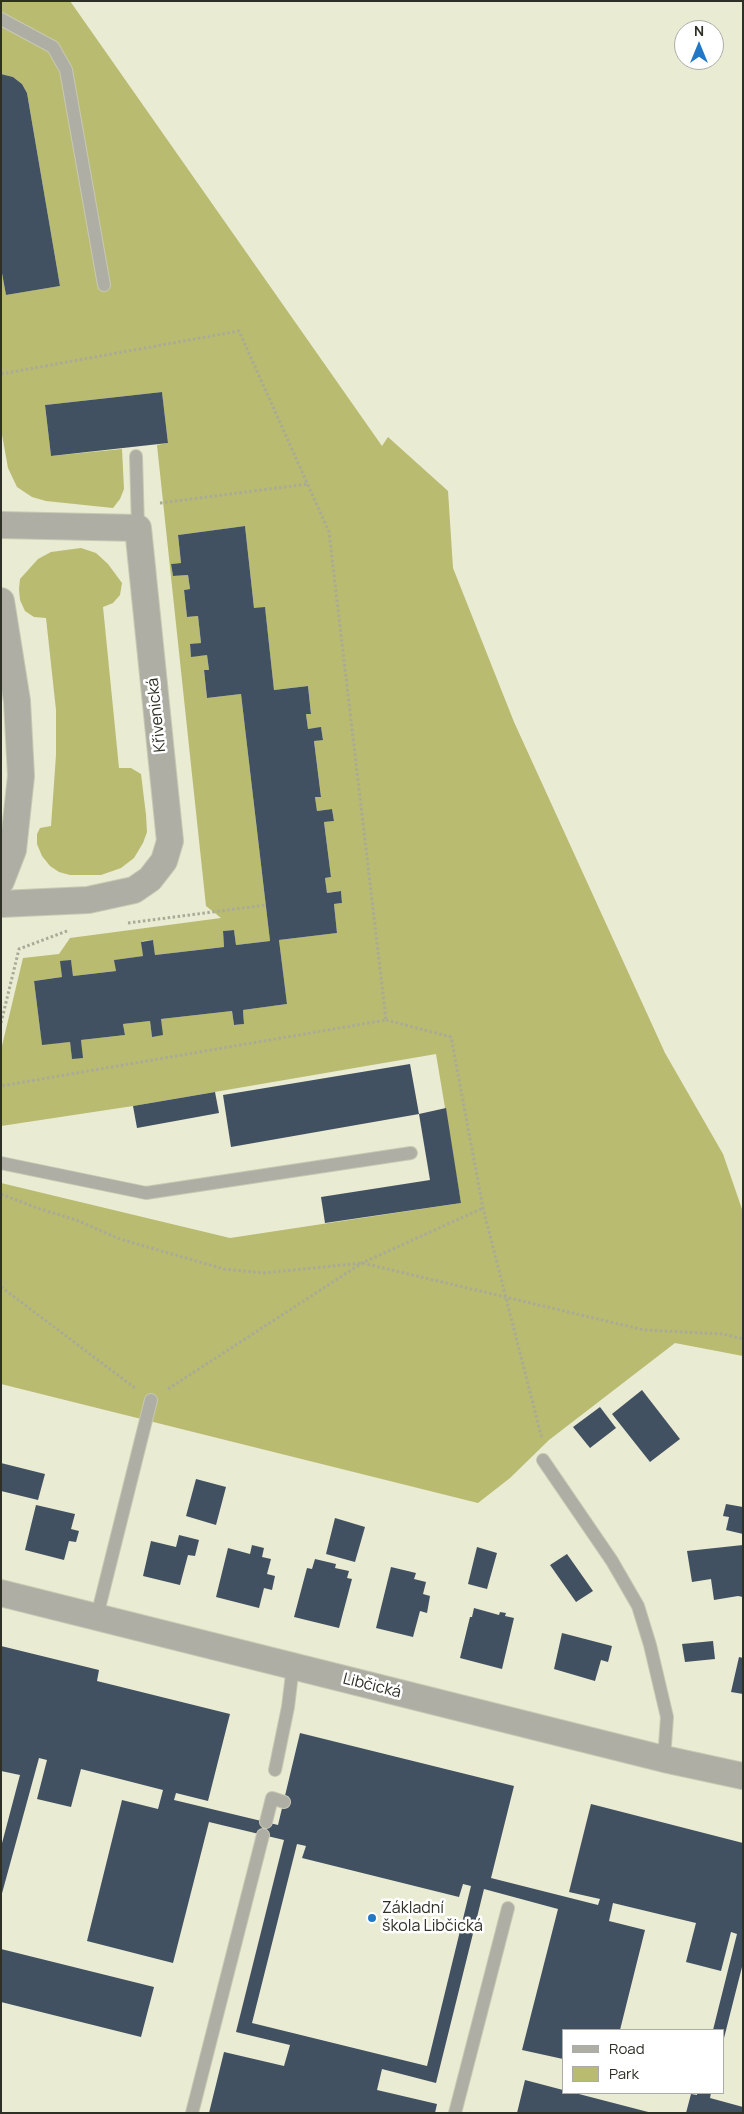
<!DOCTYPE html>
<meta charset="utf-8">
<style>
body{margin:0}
#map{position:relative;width:744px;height:2114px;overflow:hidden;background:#e9ebd2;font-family:Manrope,sans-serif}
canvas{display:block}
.frame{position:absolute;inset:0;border:2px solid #2e2f25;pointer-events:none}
.legend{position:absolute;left:562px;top:2029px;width:162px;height:65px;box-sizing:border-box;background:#fff;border:1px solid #abaca8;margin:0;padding:6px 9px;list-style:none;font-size:15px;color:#2e2f25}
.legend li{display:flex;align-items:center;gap:10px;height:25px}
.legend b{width:25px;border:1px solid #abaca8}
.north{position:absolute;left:674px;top:20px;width:50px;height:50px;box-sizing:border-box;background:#fff;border:1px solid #abaca8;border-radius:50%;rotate:0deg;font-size:14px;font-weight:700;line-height:20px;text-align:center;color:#2e2f25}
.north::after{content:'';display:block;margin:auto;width:18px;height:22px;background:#2378c6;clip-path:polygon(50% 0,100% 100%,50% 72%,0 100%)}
</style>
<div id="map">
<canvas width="744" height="2114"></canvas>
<div class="frame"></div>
<ul class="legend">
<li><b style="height:6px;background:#aeaea4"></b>Road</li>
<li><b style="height:14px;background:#b8bb70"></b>Park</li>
</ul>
<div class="north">N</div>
</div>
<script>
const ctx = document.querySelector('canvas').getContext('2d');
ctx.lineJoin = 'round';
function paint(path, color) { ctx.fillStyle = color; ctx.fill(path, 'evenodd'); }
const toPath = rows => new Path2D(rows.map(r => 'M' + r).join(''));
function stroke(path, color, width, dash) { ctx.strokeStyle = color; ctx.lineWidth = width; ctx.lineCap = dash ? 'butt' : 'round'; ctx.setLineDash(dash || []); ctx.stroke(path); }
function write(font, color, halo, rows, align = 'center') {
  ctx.font = font + ' Manrope,sans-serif'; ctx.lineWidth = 5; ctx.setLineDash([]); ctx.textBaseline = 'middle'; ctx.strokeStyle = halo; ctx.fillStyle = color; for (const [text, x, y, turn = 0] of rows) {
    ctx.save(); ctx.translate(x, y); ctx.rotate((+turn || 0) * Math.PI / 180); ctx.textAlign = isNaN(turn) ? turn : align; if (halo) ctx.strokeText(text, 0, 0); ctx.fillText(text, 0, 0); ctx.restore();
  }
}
const green = toPath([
 [1,1,70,1,382,446,388,437,448,491,453,568,514,722,665,1053,723,1154,743,1212,743,1356,675,1343,549,1440,510,1478,478,1503,1,1384,1,1183,230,1238,461,1203,436,1054,133,1106,1,1126,1,1050,23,958,59,954,70,938,221,918,206,906,157,445,168,443,162,392,45,405,51,456,122,449,124,489,120,499,113,508,46,501,32,497,17,487,8,468,1,429,1,268,6,295,60,286,27,93,22,84,13,77,1,74],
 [245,526,254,608,265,608,274,690,308,686,311,713,306,714,308,729,321,728,323,739,314,741,321,796,315,797,317,811,332,809,334,821,324,822,331,877,325,878,327,893,341,891,342,903,334,904,337,933,279,940,287,1004,243,1010,244,1024,234,1025,232,1011,161,1019,152,1037,150,1021,123,1024,125,1035,81,1040,82,1058,72,1058,70,1042,42,1044,34,981,62,977,61,961,71,961,73,976,116,971,115,960,143,956,142,941,153,940,155,955,224,947,223,931,234,930,236,945,270,941,241,694,207,698,204,671,209,670,207,655,191,656,190,645,201,643,198,616,187,617,184,590,190,589,188,575,173,576,171,564,181,563,178,535],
 [81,548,96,553,108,564,122,583,120,595,113,603,103,607,119,768,131,768,141,774,146,815,147,832,143,843,134,858,121,868,101,875,70,875,59,872,50,866,42,856,37,844,37,834,40,828,51,826,56,755,56,710,46,618,34,617,25,611,20,600,19,589,20,579,38,559,51,552]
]);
const building = toPath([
 [1,74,13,77,22,84,27,93,60,286,6,295,1,268],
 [162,392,168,443,51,456,45,405],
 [245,526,254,608,265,607,274,690,308,686,311,714,306,714,308,729,321,727,323,740,314,741,321,797,315,797,317,811,332,809,334,821,324,822,331,877,325,878,327,893,341,891,342,903,334,904,337,933,279,940,287,1004,243,1010,244,1024,234,1025,232,1011,161,1019,163,1035,152,1037,150,1021,123,1024,125,1035,81,1040,83,1058,72,1059,70,1042,42,1045,34,981,62,977,60,961,71,960,73,976,116,971,114,960,143,956,141,942,153,940,155,955,224,947,223,931,234,930,236,945,270,941,241,694,207,698,204,670,209,670,207,655,191,657,190,644,201,643,198,616,187,617,184,590,190,589,188,575,173,576,171,564,181,563,178,535],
 [410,1064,419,1114,231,1147,223,1095],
 [215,1092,219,1113,137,1128,133,1106],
 [446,1108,461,1203,325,1223,321,1197,430,1180,419,1114],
 [642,1390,680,1439,650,1462,612,1414],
 [600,1407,616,1428,590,1448,573,1427],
 [1,1463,45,1474,38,1500,1,1491],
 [196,1479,226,1487,216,1525,186,1516],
 [726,1504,743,1507,743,1534,726,1530,729,1517,723,1516],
 [36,1505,75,1514,71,1529,79,1531,76,1542,69,1541,64,1560,25,1550],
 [335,1518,365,1527,355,1562,326,1554],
 [179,1535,199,1540,195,1556,188,1555,180,1585,143,1576,151,1541,176,1547],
 [252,1545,264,1548,262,1557,271,1559,267,1574,275,1576,272,1590,264,1588,259,1608,216,1597,228,1548,250,1554],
 [743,1545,743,1597,738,1596,714,1600,711,1579,692,1582,687,1551],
 [477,1547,497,1553,487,1589,468,1584],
 [567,1554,593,1591,576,1602,550,1565],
 [315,1559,336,1564,335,1568,349,1571,347,1578,352,1579,339,1628,294,1617,307,1568,312,1569],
 [391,1567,416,1573,414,1579,426,1582,423,1594,430,1596,427,1613,420,1611,413,1637,376,1628],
 [474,1608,499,1615,500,1612,506,1613,505,1616,514,1618,502,1669,460,1658,470,1617,472,1617],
 [562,1633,612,1646,608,1662,601,1660,595,1681,554,1669],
 [713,1641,715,1659,685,1662,682,1644],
 [1,1646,99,1670,97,1681,230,1714,208,1801,176,1793,174,1800,278,1825,300,1733,514,1786,491,1878,598,1905,600,1899,569,1892,591,1804,743,1843,743,1963,723,2042,723,2030,713,2030,737,1934,731,1932,721,1971,686,1962,696,1923,613,1903,609,1921,645,1930,620,2030,563,2030,563,2059,522,2050,558,1909,484,1889,436,2083,382,2069,377,2090,437,2104,435,2113,209,2113,224,2052,284,2066,290,2045,236,2032,284,1840,209,1822,173,1963,87,1941,122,1800,158,1809,163,1790,81,1769,71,1807,37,1799,47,1760,39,1758,1,1897,1,1847,20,1775,1,1771],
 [297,1844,306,1846,302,1858,459,1897,463,1884,471,1886,427,2066,252,2023],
 [739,1657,743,1658,743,1694,731,1692],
 [1,1949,154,1987,141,2037,1,2002],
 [525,2080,563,2090,563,2093,575,2093,652,2113,517,2113],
 [697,2093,711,2093,710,2098,743,2107,743,2113,686,2113,691,2094,697,2095]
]);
const path = toPath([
 [1,374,239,331,329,532,386,1020,1,1086],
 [160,503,308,484],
 [128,923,266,905],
 [386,1020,451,1037,483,1208,542,1439],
 [1,1023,19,949,67,931],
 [1,1194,37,1208,76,1220,120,1239,224,1269,263,1273,362,1263,644,1330,723,1334,743,1339],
 [1,1287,135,1388],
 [168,1389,362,1263,483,1208]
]);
const lane = toPath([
 [1,19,53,47,66,70,104,285],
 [136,456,138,528],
 [1,1163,146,1193,411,1153],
 [543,1460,612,1561,638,1606,650,1645,667,1717,664,1759],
 [97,1616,151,1400],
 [275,1770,288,1707,293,1666],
 [266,1822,272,1798,284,1802],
 [192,2113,263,1835],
 [455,2113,508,1908]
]);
const street = toPath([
 [1,525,138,528,170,841,164,861,150,879,134,890,88,900,1,904],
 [1,601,17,701,21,776,13,850,1,881],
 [1,1593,664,1759,743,1776]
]);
const markers = [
 [372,1918,5,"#2378c6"]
];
const streetNames = [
 ["Křivenická",157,715,-96],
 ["Libčická",372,1686,14]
];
const poiNames = [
 ["Základní",382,1909],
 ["škola Libčická",382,1927]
];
paint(green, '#b8bb70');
paint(building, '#425162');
stroke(lane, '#c7c9b3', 14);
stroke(street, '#c7c9b3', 28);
stroke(path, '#aaab97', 3, [2.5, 2.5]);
stroke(lane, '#aeaea4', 12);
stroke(street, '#aeaea4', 26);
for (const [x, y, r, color] of markers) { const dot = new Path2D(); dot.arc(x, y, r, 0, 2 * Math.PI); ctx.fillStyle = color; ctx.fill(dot); stroke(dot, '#fff', 2); }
write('16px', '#2e2f25', '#fff', streetNames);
write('16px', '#2e2f25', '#fff', poiNames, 'left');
</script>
